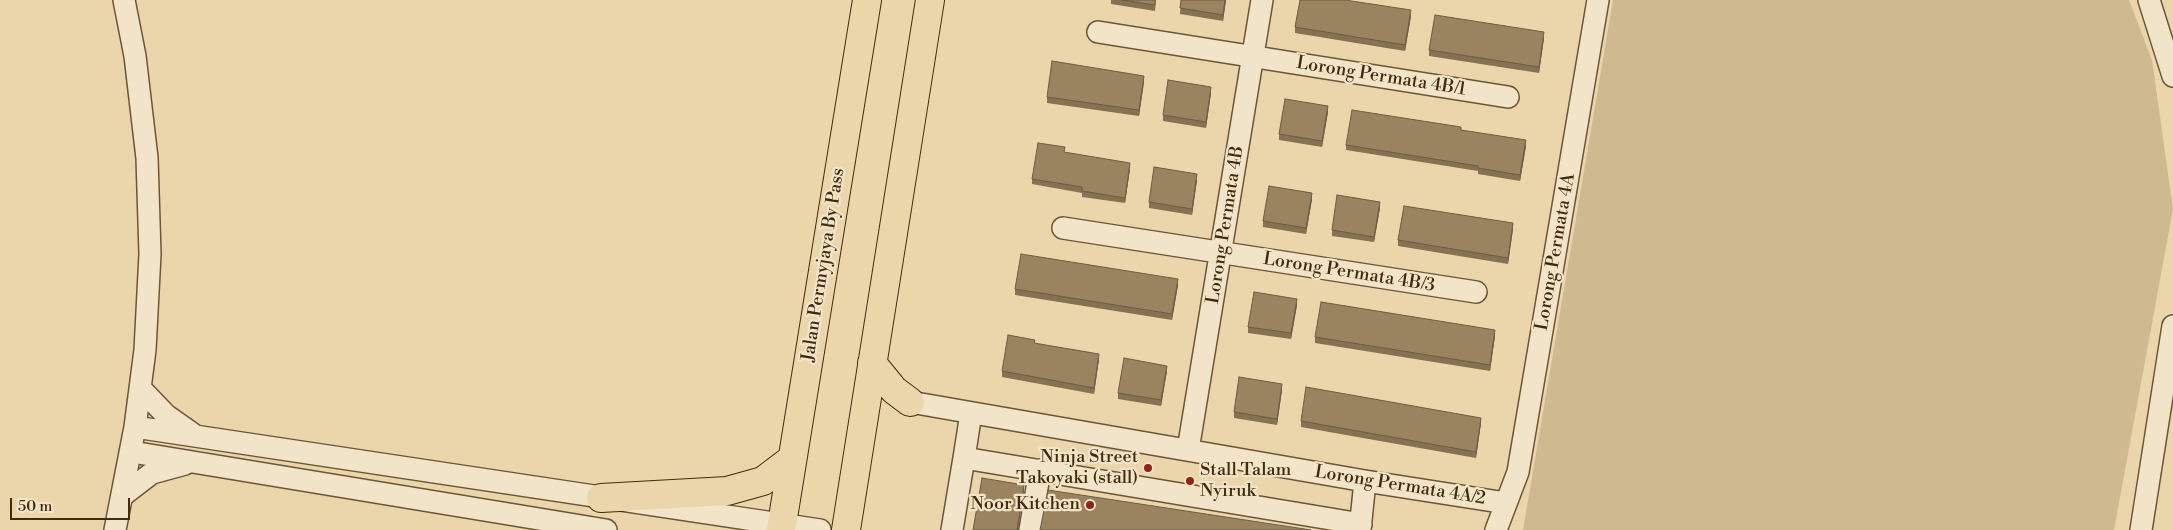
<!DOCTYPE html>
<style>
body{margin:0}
#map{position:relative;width:2173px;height:530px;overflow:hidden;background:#ebd6ac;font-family:"Libre Bodoni",serif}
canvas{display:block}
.scale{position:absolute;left:10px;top:498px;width:120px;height:22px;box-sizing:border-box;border:2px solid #422b0d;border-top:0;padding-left:6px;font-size:15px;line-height:18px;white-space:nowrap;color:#422b0d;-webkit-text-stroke:4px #f2e4c9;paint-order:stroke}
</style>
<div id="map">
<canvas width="2173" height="530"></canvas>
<div class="scale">50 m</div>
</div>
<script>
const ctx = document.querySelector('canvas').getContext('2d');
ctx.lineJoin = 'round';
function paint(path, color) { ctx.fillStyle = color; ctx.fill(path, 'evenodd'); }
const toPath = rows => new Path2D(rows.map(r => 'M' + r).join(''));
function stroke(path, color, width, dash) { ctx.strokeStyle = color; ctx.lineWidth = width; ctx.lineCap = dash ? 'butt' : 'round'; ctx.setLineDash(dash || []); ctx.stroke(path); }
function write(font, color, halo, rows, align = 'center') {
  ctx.font = font + ' "Libre Bodoni",serif'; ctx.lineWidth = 4.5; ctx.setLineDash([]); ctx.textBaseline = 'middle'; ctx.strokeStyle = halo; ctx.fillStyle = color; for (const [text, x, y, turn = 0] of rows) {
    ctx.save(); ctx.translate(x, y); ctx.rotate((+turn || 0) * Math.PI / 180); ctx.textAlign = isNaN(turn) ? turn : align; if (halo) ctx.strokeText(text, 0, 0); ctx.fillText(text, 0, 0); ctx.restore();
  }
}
const green = toPath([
 [1613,0,2129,0,2152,60,2173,209,2114,530,1523,530]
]);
const minor = toPath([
 [2149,0,2173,76],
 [1098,32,1508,97],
 [1063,228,1476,292],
 [140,388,166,415,193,434],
 [910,402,1365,481,1506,503],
 [135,427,820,530],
 [1188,450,1262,0],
 [132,452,606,530],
 [964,458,971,413],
 [122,496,152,473,185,464],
 [115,530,135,427,145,350,150,254,147,158,135,56,124,0],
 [952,530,964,458,1361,524],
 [1030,530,1040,470],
 [1360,530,1365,481],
 [1496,530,1518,472,1598,0],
 [2141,530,2173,326]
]);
const major = toPath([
 [872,363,894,390,910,402],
 [601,498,727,491,763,481,792,459],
 [781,530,867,0],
 [846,530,930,0]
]);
const wall = toPath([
 [1111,0,1156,0,1155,11,1111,4],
 [1181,0,1226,0,1223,21,1180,14],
 [1411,16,1405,51,1295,33,1295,27],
 [1544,38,1539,73,1429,56,1429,50],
 [1144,82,1139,116,1047,103,1047,97],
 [1211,93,1206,128,1163,121,1163,115],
 [1328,112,1322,147,1279,140,1279,134],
 [1461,130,1526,146,1520,181,1478,174,1478,171,1346,150,1346,145],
 [1065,153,1130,169,1125,203,1082,197,1082,193,1032,184,1032,179],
 [1197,180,1192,215,1149,208,1149,202],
 [1312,199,1306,234,1263,227,1263,221],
 [1380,208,1374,242,1332,236,1332,230],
 [1513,229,1508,264,1398,246,1398,240],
 [1178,285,1172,320,1015,295,1015,289],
 [1297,305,1291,339,1248,333,1248,327],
 [1495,336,1490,371,1315,343,1315,337],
 [1099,359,1094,394,1002,377,1002,371],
 [1167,371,1161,406,1118,399,1118,393],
 [1282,390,1277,425,1234,418,1234,412],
 [1301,421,1481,423,1476,458,1301,427]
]);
const shadedWall = toPath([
 [1225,0,1226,0,1223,21,1223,15],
 [1411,10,1411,16,1405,51,1405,45],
 [1544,32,1544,38,1539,73,1539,67],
 [1144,76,1144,82,1139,116,1139,110],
 [1211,87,1211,93,1206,128,1206,122],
 [1328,106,1328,112,1322,147,1322,141],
 [1526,140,1526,146,1520,181,1520,175],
 [1130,163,1130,169,1125,203,1125,198],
 [1197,174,1197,180,1192,215,1192,209],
 [1312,193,1312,199,1306,234,1306,228],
 [1380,202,1380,208,1374,242,1374,237],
 [1513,223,1513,229,1508,264,1508,258],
 [1178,279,1178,285,1172,320,1172,314],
 [1297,299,1297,305,1291,339,1291,333],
 [1495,330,1495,336,1490,371,1490,365],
 [1099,354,1099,359,1094,394,1094,388],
 [1167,366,1167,371,1161,406,1161,400],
 [1282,384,1282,390,1277,425,1277,419],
 [1481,418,1481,423,1476,458,1476,452],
 [1024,485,1024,491,1018,530,1017,530]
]);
const building = toPath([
 [1122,0,1155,0,1155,5,1122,0],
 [1181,0,1225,0,1223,15,1180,8,1181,0],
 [1300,0,1345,0,1411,10,1405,45,1295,27,1300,0],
 [1435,15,1544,32,1539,67,1429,50,1435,15],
 [1052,61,1144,76,1139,110,1047,97,1052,61],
 [1168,80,1211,87,1206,122,1163,115,1168,80],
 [1285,99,1328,106,1322,141,1279,134,1285,99],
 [1352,110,1461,127,1461,130,1526,140,1520,175,1478,168,1478,166,1346,145,1352,110],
 [1038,143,1065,147,1064,152,1130,163,1125,198,1082,191,1082,187,1032,179,1038,143],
 [1154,167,1197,174,1192,209,1149,202,1154,167],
 [1269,186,1312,193,1306,228,1263,221,1269,186],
 [1337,195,1380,202,1374,237,1332,230,1337,195],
 [1404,206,1513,223,1508,258,1398,240,1404,206],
 [1021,254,1178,279,1172,314,1015,289,1021,254],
 [1254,292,1297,299,1291,333,1248,327,1254,292],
 [1321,302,1495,330,1490,365,1315,337,1321,302],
 [1008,335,1035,340,1034,343,1099,354,1094,388,1002,371,1008,335],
 [1124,358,1167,366,1161,400,1118,393,1124,358],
 [1239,377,1282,384,1277,419,1234,412,1239,377],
 [1306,387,1481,418,1476,452,1301,421,1306,387],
 [982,478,1024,485,1017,530,973,530,982,478],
 [1048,490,1311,530,1040,530,1048,490]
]);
const markers = [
 [1148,468,5,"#8f2418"],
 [1190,481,5,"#8f2418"],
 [1090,505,5,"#8f2418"]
];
const streetNames = [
 ["Lorong Permata 4B/1",1381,77,9],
 ["Lorong Permata 4B",1226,225,-81],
 ["Lorong Permata 4A",1556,252,-80],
 ["Jalan Permyjaya By Pass",824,265,-81],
 ["Lorong Permata 4B/3",1349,273,9],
 ["Lorong Permata 4A/2",1400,486,9]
];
const poiNames = [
 ["Ninja Street",1138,458],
 ["Takoyaki (stall)",1138,479],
 ["Stall Talam",1200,471,"left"],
 ["Nyiruk",1200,492,"left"],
 ["Noor Kitchen",1080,505]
];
paint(green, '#ceb991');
stroke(minor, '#6c5635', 24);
stroke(major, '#422b0d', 30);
stroke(minor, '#f2e4c9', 21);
stroke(major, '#ebd6ac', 28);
paint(wall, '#847253');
paint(shadedWall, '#6c5c43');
paint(building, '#9a8460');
stroke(building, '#6c5c43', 1);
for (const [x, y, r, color] of markers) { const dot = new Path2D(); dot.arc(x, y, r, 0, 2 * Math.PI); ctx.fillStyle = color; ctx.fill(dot); stroke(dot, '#f2e4c9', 2); }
write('18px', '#422b0d', '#f2e4c9', streetNames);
write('18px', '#422b0d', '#f2e4c9', poiNames, 'right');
</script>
